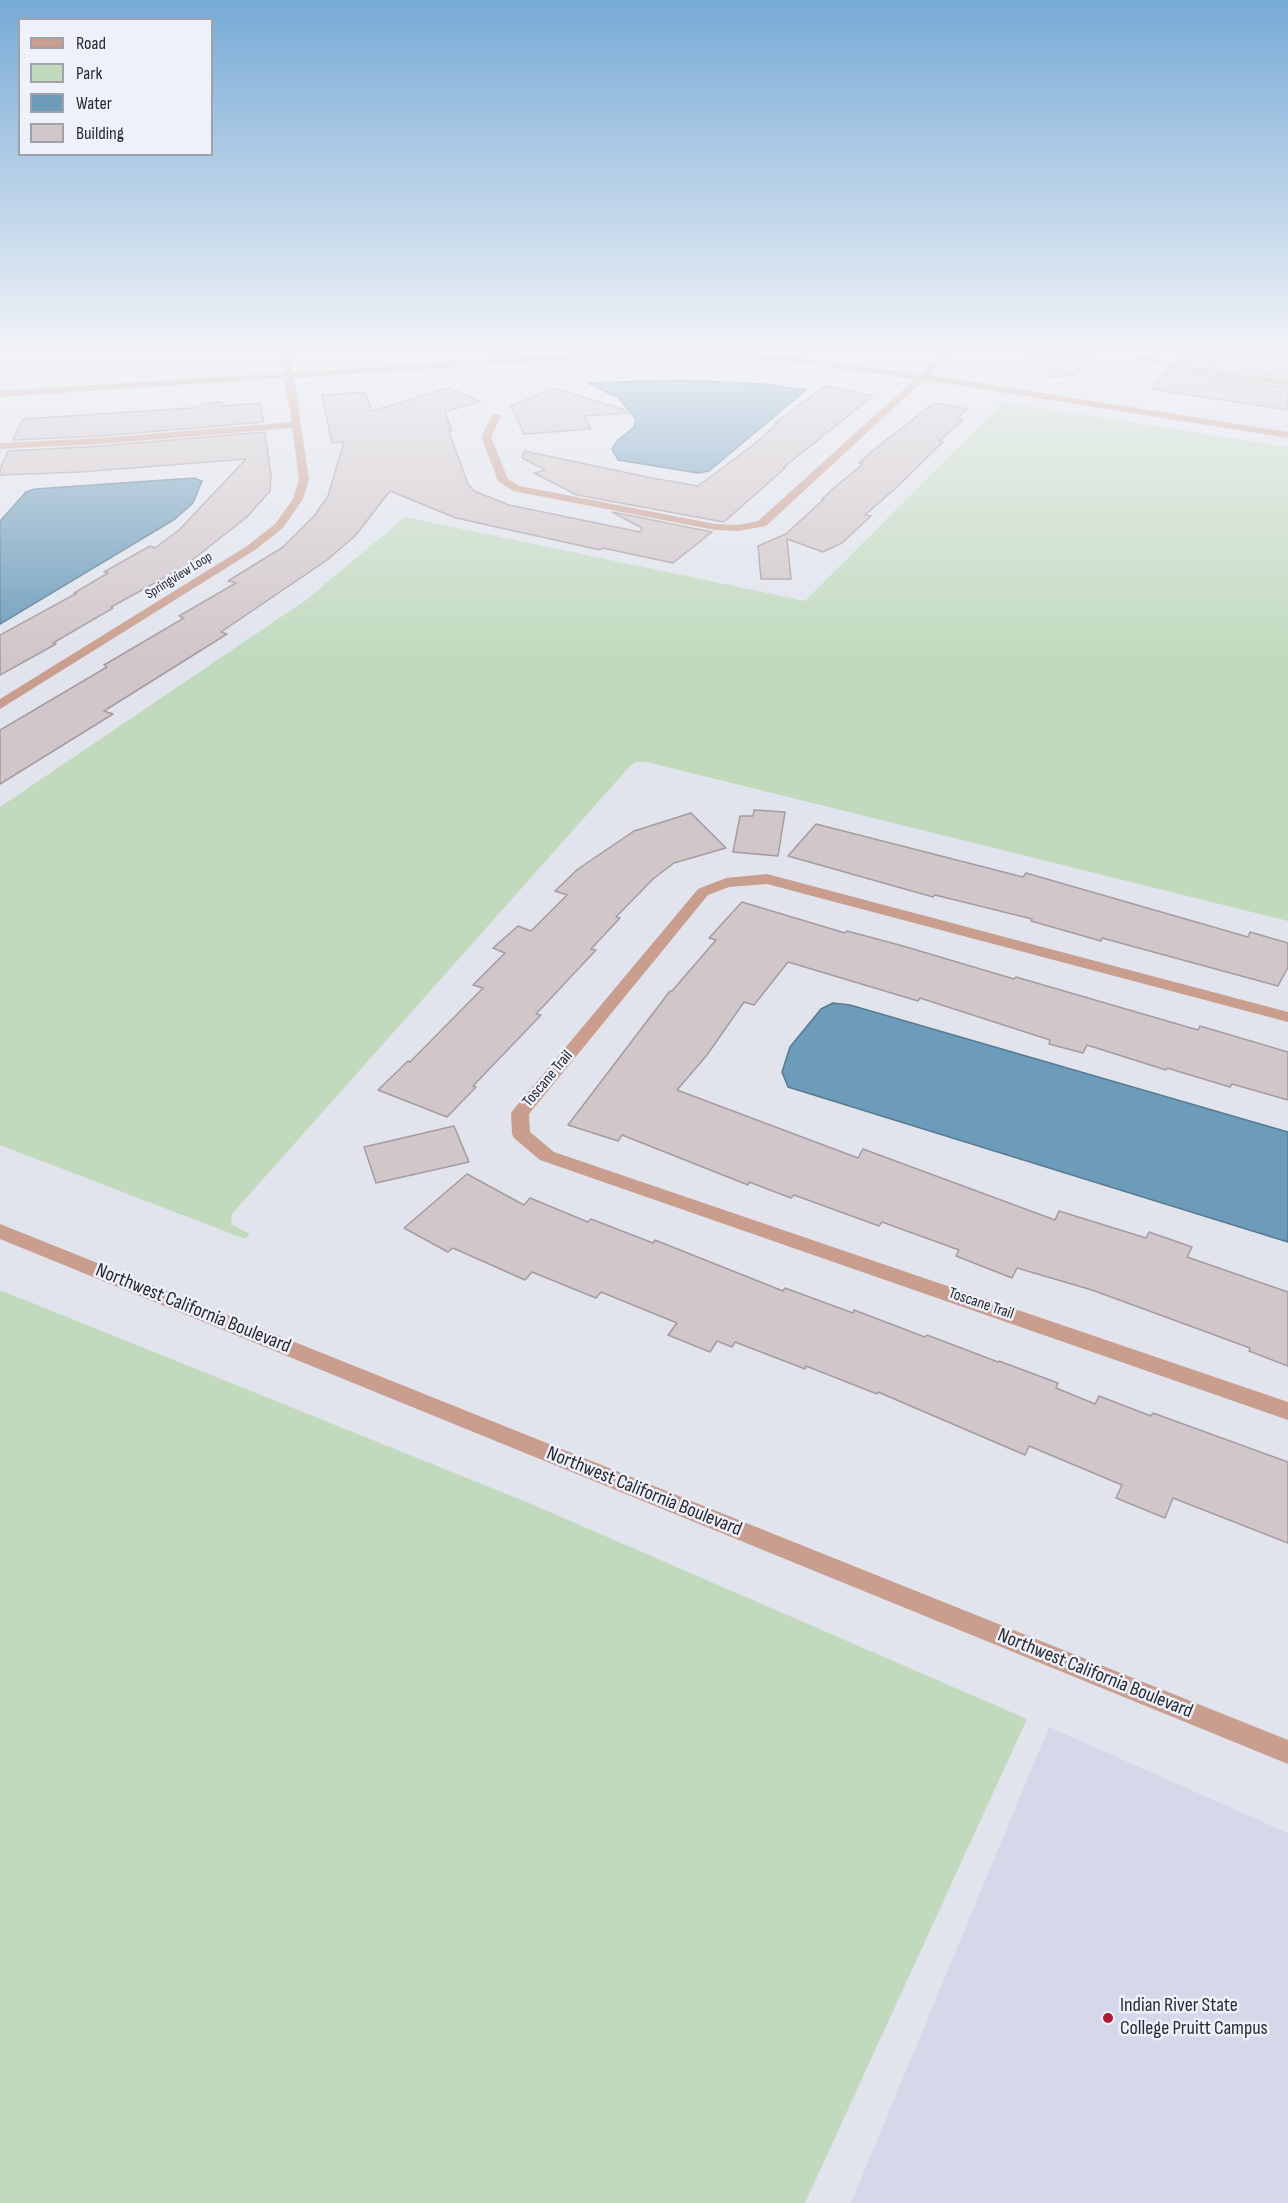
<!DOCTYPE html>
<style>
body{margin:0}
#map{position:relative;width:1288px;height:2203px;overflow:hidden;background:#e1e4ed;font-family:"Sofia Sans Condensed",sans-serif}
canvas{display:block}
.legend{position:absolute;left:18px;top:18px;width:195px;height:138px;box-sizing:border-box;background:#eef1fb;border:2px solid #a0a2a9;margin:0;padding:8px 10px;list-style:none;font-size:18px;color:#2a2b2e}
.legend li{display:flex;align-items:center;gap:12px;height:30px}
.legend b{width:30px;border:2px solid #a0a2a9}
</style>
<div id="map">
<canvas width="1288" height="2203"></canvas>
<ul class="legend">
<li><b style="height:8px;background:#ca9e8e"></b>Road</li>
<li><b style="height:16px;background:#c1dabe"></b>Park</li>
<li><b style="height:16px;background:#6c9cba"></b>Water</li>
<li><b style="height:16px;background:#d1c6c9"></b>Building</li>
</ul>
</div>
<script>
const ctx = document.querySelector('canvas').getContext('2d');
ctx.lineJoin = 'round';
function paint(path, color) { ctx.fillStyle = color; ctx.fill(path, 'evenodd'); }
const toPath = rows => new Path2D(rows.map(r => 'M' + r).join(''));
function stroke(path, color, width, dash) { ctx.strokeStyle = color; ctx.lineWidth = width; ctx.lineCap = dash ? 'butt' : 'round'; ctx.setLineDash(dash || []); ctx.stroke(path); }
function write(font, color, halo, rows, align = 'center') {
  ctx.font = font + ' "Sofia Sans Condensed",sans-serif'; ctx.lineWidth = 5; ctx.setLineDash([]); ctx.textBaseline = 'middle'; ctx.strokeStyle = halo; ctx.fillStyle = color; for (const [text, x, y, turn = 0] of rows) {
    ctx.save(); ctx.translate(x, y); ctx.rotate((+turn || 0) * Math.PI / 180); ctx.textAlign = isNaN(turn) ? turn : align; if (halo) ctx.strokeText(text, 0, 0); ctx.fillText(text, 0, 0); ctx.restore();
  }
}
const built = toPath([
 [1049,1727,1288,1833,1288,2203,851,2203]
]);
const green = toPath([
 [1003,402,1288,447,1288,921,647,762,636,762,631,765,232,1214,231,1224,250,1234,245,1239,0,1145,0,807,306,600,405,517,805,601],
 [0,1290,529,1503,1027,1719,805,2203,0,2203]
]);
const water = toPath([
 [678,380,764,384,806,390,709,471,698,473,618,460,612,449,618,440,634,427,636,419,619,398,588,383,678,380],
 [194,478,202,481,193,503,175,519,0,624,0,521,26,492,35,489,194,478],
 [833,1003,850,1005,1288,1132,1288,1242,788,1087,782,1072,790,1047,821,1009,833,1003]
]);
const building = toPath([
 [1022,350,1097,350,1074,375,1051,377,1022,350],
 [1184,350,1213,350,1273,360,1280,350,1288,350,1288,378,1174,362,1184,350],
 [1167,370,1288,388,1288,410,1151,389,1167,370],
 [825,386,873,396,783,468,785,468,724,522,577,495,534,473,545,470,522,458,524,451,652,478,698,486,753,445,778,423,775,423,825,386],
 [449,388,480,401,445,412,452,431,448,429,468,484,474,491,509,505,640,532,642,528,612,512,712,532,673,563,603,548,600,550,456,518,390,491,355,536,327,560,221,632,227,634,104,711,113,714,0,784,0,730,107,667,104,665,184,618,179,616,236,583,228,581,283,547,314,516,328,496,344,442,332,443,322,395,365,392,372,411,449,388],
 [554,388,629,411,629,413,584,416,591,429,524,434,511,406,554,388],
 [222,402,222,406,260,403,264,422,101,436,13,440,23,419,193,408,202,406,202,404,222,402],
 [934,403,967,409,956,419,963,420,939,441,943,442,897,487,865,515,871,516,842,543,823,552,787,539,791,579,761,579,758,546,786,534,824,499,822,499,835,487,863,464,859,463,871,452,934,403],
 [265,432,271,476,270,491,247,517,182,568,111,607,113,608,53,643,56,644,0,675,0,635,77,593,74,593,108,573,104,572,150,546,155,548,179,530,246,459,81,472,0,475,0,469,8,451,101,446,265,432],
 [754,810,785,812,778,856,733,852,740,816,753,816,754,810],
 [691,813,726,848,674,863,653,879,616,917,620,918,591,949,596,950,536,1014,541,1015,473,1086,476,1087,447,1117,378,1090,408,1061,410,1062,483,988,473,985,505,953,493,948,518,926,531,931,567,895,555,891,578,869,634,831,691,813],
 [816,824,1023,877,1026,873,1248,937,1250,932,1288,943,1288,967,1278,986,1102,938,1101,941,1031,921,1032,919,935,895,933,897,788,856,816,824],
 [742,902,845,933,847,931,903,946,1014,979,1016,977,1198,1030,1200,1026,1288,1052,1288,1100,1232,1084,1230,1087,1167,1068,1166,1070,1087,1045,1083,1053,1049,1044,1050,1040,920,998,918,1001,788,962,754,1005,744,1002,707,1055,677,1090,858,1158,863,1149,1055,1220,1059,1211,1146,1238,1149,1232,1192,1247,1187,1257,1288,1292,1288,1366,1249,1351,1250,1348,1092,1290,1017,1268,1012,1278,956,1256,959,1250,882,1222,879,1226,794,1195,791,1198,749,1182,748,1185,622,1135,618,1141,568,1125,670,991,672,991,716,940,709,938,742,902],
 [454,1126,469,1162,376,1183,364,1147,454,1126],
 [467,1174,524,1205,530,1198,588,1222,591,1219,653,1243,655,1240,783,1291,785,1288,853,1313,854,1310,925,1337,927,1335,998,1362,999,1361,1058,1383,1056,1388,1095,1404,1099,1396,1151,1416,1153,1413,1288,1462,1288,1543,1173,1498,1165,1518,1116,1498,1122,1485,1029,1446,1025,1455,878,1392,877,1394,806,1366,805,1369,735,1342,732,1347,717,1341,710,1352,668,1335,677,1323,601,1292,596,1298,532,1272,525,1280,453,1248,448,1252,404,1228,467,1174]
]);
const minor = toPath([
 [280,350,289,350,293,372,600,352,730,352,796,357,920,374,943,350,952,350,929,375,1288,432,1288,438,924,380,766,526,738,531,715,530,513,491,498,481,481,437,493,414,499,414,501,416,491,437,508,479,520,486,715,524,738,525,758,521,915,379,796,363,730,358,600,358,294,378,309,479,303,499,283,528,255,550,0,709,0,699,247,546,275,524,293,499,299,479,292,428,101,444,0,449,0,443,101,438,292,422,284,378,0,397,0,391,283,373,280,350],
 [1141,355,1175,364,1288,380,1288,386,1175,370,1138,360,1136,358,1141,355],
 [767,874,1288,1012,1288,1022,767,884,729,887,708,895,529,1114,530,1132,554,1152,1288,1402,1288,1420,540,1160,514,1138,512,1134,511,1113,514,1109,698,889,726,878,767,874]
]);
const tertiary = toPath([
 [0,1224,1288,1740,1288,1764,0,1239,0,1224]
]);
const markers = [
 [1108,2018,6,"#ae1a33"]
];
const farStreetnames = [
 ["Springview Loop",179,576,-32]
];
const streetNames = [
 ["Toscane Trail",548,1079,-50],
 ["Toscane Trail",981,1304,19]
];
const nearStreetnames = [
 ["Northwest California Boulevard",193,1309,22],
 ["Northwest California Boulevard",644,1492,22],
 ["Northwest California Boulevard",1095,1674,22]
];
const nearPoinames = [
 ["Indian River State",1120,2006],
 ["College Pruitt Campus",1120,2029]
];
paint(built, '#d4d8e8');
paint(green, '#c1dabe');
paint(water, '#6c9cba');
stroke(water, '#587a90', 1.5);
paint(building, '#d1c6c9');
stroke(building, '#a69b9e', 1.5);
paint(minor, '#ca9e8e');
paint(tertiary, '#ca9e8e');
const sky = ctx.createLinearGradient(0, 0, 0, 659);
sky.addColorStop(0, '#76aad6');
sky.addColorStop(0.53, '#f2f3f7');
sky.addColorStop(1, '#f2f3f700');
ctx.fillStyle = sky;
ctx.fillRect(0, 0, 1288, 659);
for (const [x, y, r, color] of markers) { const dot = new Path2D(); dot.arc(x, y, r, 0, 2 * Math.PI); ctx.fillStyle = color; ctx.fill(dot); stroke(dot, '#eef1fb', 2); }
write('14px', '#2a2b2e', '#eef1fb', farStreetnames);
write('16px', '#2a2b2e', '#eef1fb', streetNames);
write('20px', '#2a2b2e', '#eef1fb', nearStreetnames);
write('20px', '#2a2b2e', '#eef1fb', nearPoinames, 'left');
</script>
